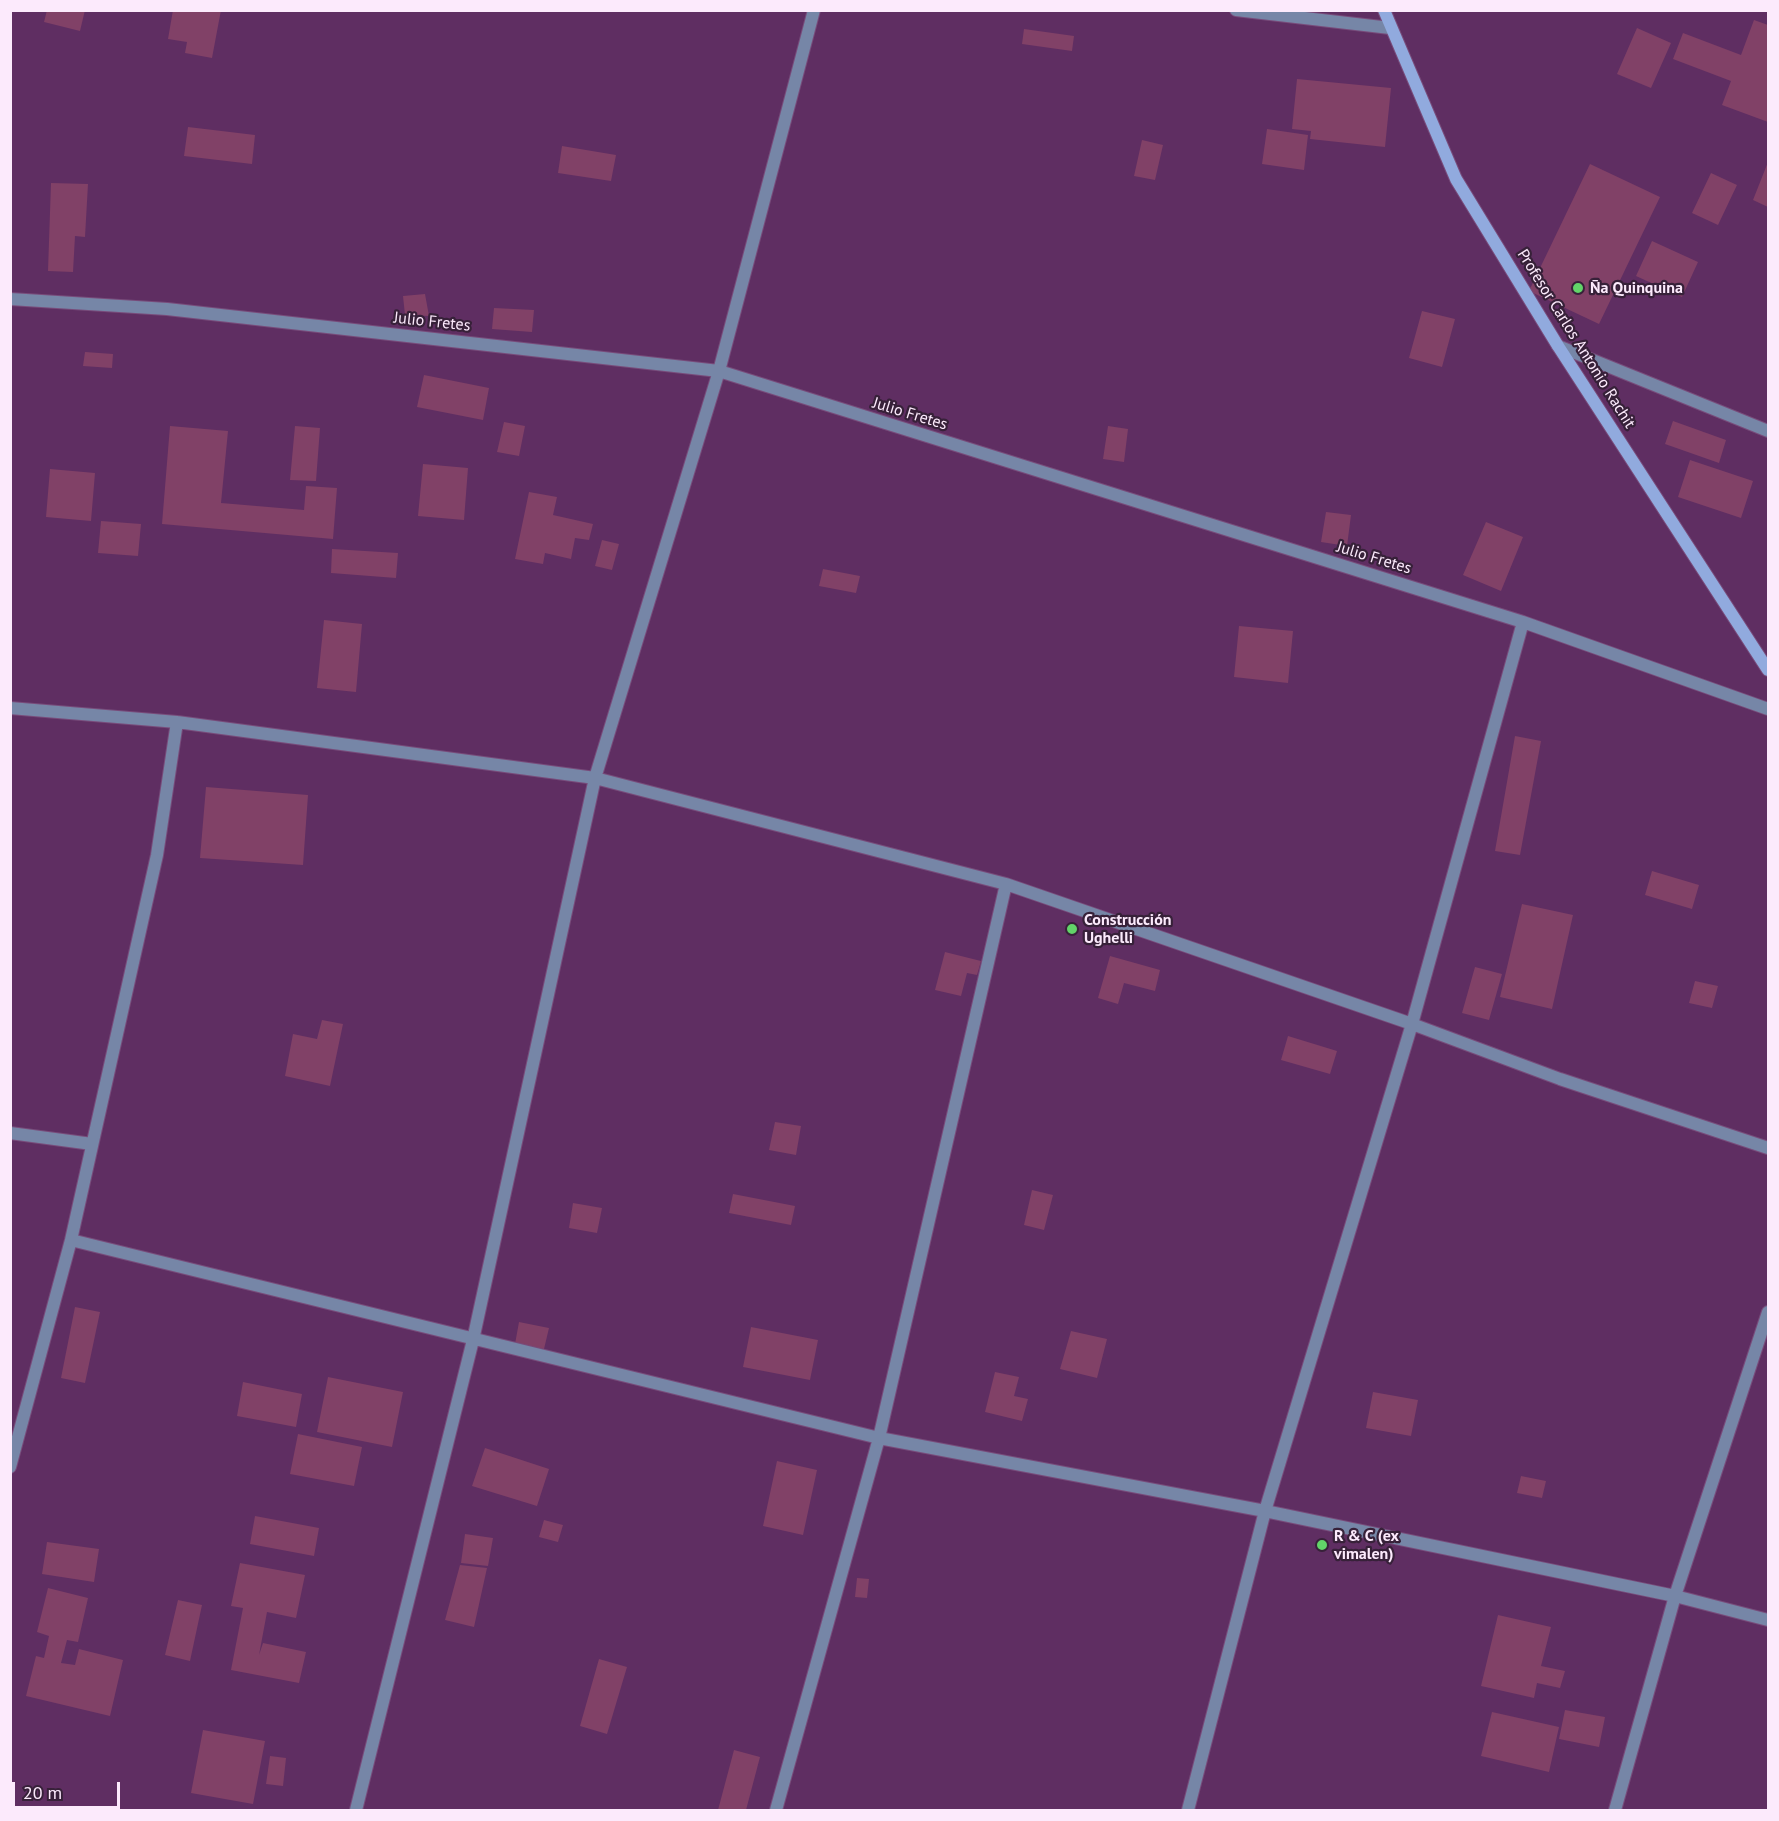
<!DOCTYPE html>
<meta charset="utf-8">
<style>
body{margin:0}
#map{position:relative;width:1779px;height:1821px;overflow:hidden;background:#5f2e62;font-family:"PT Sans",sans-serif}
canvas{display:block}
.frame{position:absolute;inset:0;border:12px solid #fceafc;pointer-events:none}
.scale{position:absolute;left:12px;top:1782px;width:108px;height:27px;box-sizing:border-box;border:3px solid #fceafc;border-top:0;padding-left:8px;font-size:18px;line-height:21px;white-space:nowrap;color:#fceafc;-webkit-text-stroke:4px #372139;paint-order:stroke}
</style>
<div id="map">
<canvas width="1779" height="1821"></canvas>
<div class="frame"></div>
<div class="scale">20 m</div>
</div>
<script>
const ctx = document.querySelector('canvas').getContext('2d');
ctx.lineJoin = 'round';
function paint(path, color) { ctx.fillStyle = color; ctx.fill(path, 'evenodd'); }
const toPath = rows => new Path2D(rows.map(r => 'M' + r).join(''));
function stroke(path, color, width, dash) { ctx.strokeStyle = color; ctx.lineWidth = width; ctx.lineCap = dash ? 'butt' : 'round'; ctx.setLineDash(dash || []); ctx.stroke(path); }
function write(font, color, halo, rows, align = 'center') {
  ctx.font = font + ' "PT Sans",sans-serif'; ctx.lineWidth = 4.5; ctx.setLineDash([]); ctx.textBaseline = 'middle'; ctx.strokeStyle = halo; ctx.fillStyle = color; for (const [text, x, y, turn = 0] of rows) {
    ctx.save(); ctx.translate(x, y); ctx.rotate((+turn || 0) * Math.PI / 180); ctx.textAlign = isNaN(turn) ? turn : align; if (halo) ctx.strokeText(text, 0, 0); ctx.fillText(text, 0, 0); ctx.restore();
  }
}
const building = toPath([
 [47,10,85,10,80,31,44,22],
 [173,10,221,10,212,58,185,53,187,42,168,39],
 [1754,20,1768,25,1768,122,1722,105,1731,81,1673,59,1683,33,1741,55],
 [1637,28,1671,43,1651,88,1617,74],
 [1024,29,1074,36,1072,51,1022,44],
 [1297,79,1391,88,1385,147,1310,139,1311,131,1292,129],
 [188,127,255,135,252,164,184,156],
 [1267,129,1308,135,1304,170,1262,164],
 [1142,140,1163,145,1155,180,1134,176],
 [562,146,616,155,611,181,558,173],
 [1768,162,1768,207,1753,200],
 [1590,164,1660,197,1599,324,1529,291],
 [1711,173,1737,185,1718,225,1692,213],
 [51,183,88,184,85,237,75,236,73,272,48,271],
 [1652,241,1698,262,1682,297,1636,276],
 [425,294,429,316,405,315,403,296],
 [494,308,534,310,532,332,492,329],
 [1422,311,1455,319,1442,367,1409,358],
 [85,352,113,354,112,368,83,366],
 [424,375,489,388,483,420,417,407],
 [1673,421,1726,440,1719,463,1665,444],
 [504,422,525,426,519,456,497,452],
 [170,426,228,431,221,503,304,510,306,486,337,488,333,539,162,524],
 [295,426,320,428,316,481,290,480],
 [1108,426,1128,429,1124,462,1103,459],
 [1690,460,1753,481,1741,518,1678,497],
 [423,464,468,468,464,520,418,516],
 [50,469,95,473,91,521,46,517],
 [529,492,557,497,553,515,593,524,589,540,575,538,571,559,545,553,543,564,515,559],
 [1326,512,1351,515,1347,546,1321,542],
 [101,521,141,524,138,556,98,553],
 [1486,522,1523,537,1501,591,1463,575],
 [602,540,619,544,612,570,595,566],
 [332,549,398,553,396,578,331,573],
 [823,569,860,576,856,593,819,586],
 [324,620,362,624,356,692,317,688],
 [1239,626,1293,631,1288,683,1234,677],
 [1515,736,1541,741,1520,855,1495,851],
 [206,787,308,795,303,865,200,858],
 [1652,871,1699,885,1692,909,1645,895],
 [1522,904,1573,915,1552,1009,1500,997],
 [945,952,981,961,977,975,967,973,961,996,935,990],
 [1110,956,1160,970,1155,991,1124,983,1118,1004,1098,998],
 [1475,967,1502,974,1489,1020,1462,1013],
 [1695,981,1718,986,1712,1008,1689,1003],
 [322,1020,343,1024,330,1086,285,1076,293,1034,317,1039],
 [1288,1036,1337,1051,1330,1074,1281,1060],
 [775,1122,801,1126,796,1155,769,1150],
 [1032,1190,1053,1195,1044,1230,1024,1225],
 [733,1194,795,1206,791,1225,729,1213],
 [573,1203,602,1208,597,1233,569,1228],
 [75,1307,100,1312,85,1383,61,1378],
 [519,1322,549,1328,544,1349,515,1344],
 [751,1327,818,1340,810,1380,743,1367],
 [1071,1331,1107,1339,1097,1378,1060,1369],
 [995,1372,1019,1377,1014,1396,1028,1399,1022,1421,985,1412],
 [328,1377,403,1392,392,1447,317,1432],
 [243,1382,302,1394,296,1427,237,1416],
 [1373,1392,1418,1400,1411,1436,1366,1428],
 [298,1434,362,1447,354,1486,290,1474],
 [485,1448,549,1469,537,1506,472,1486],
 [777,1461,817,1470,803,1535,763,1526],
 [1521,1476,1546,1481,1542,1498,1517,1493],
 [255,1516,319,1528,314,1556,250,1544],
 [544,1520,563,1525,558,1542,539,1537],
 [465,1534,493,1538,488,1566,461,1563],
 [47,1542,99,1549,94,1582,42,1574],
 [240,1563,305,1575,296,1618,267,1612,259,1655,263,1643,306,1652,299,1683,231,1670,243,1608,231,1606],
 [460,1565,487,1568,474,1627,445,1620],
 [857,1578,869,1579,867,1598,855,1597],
 [48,1588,88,1598,78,1642,67,1640,61,1663,75,1665,79,1649,123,1660,110,1716,26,1696,36,1656,44,1658,49,1636,37,1632],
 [178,1600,202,1605,190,1661,165,1655],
 [1498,1615,1551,1627,1541,1666,1565,1671,1560,1688,1537,1683,1534,1698,1481,1686],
 [599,1659,627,1667,607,1734,580,1726],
 [1565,1710,1605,1717,1599,1747,1559,1739],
 [1492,1712,1559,1727,1549,1772,1481,1756],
 [203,1730,265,1741,253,1804,191,1793],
 [734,1750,760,1757,746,1810,718,1810],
 [270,1756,286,1758,283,1786,266,1784]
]);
const minor = toPath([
 [1236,10,1390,28],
 [10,299,167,309,719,371,1523,622,1768,709],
 [1558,346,1768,431],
 [10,708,177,722,595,778,1006,884,1412,1024,1560,1079,1768,1148],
 [10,1133,92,1144],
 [71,1240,879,1438,1265,1511,1675,1596,1768,1620],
 [10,1467,71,1240,157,855,177,722],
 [356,1810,473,1340,595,778,719,371,814,10],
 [776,1810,879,1438,1006,884],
 [1188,1810,1265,1511,1412,1024,1523,622],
 [1615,1810,1675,1596,1768,1312]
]);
const secondary = toPath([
 [1384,10,1456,179,1558,346,1768,670]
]);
const markers = [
 [1578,288,6,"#62d469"],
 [1072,929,6,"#62d469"],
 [1322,1545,6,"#62d469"]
];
const poiNames = [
 ["Ña Quinquina",1590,288],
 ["Construcción",1084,920],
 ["Ughelli",1084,938],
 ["R & C (ex",1334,1536],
 ["vimalen)",1334,1554]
];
const streetNames = [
 ["Julio Fretes",432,322,6],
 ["Profesor Carlos Antonio Rachit",1576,339,58],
 ["Julio Fretes",910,414,17],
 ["Julio Fretes",1374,558,17]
];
paint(building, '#814167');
stroke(minor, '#784c7b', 14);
stroke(secondary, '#784c7b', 14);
stroke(minor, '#7686a7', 12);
stroke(secondary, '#91aade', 12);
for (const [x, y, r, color] of markers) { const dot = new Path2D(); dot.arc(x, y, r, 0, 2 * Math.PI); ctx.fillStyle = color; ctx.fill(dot); stroke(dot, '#372139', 2); }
write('bold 16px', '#fceafc', '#372139', poiNames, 'left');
write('16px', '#fceafc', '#372139', streetNames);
</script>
